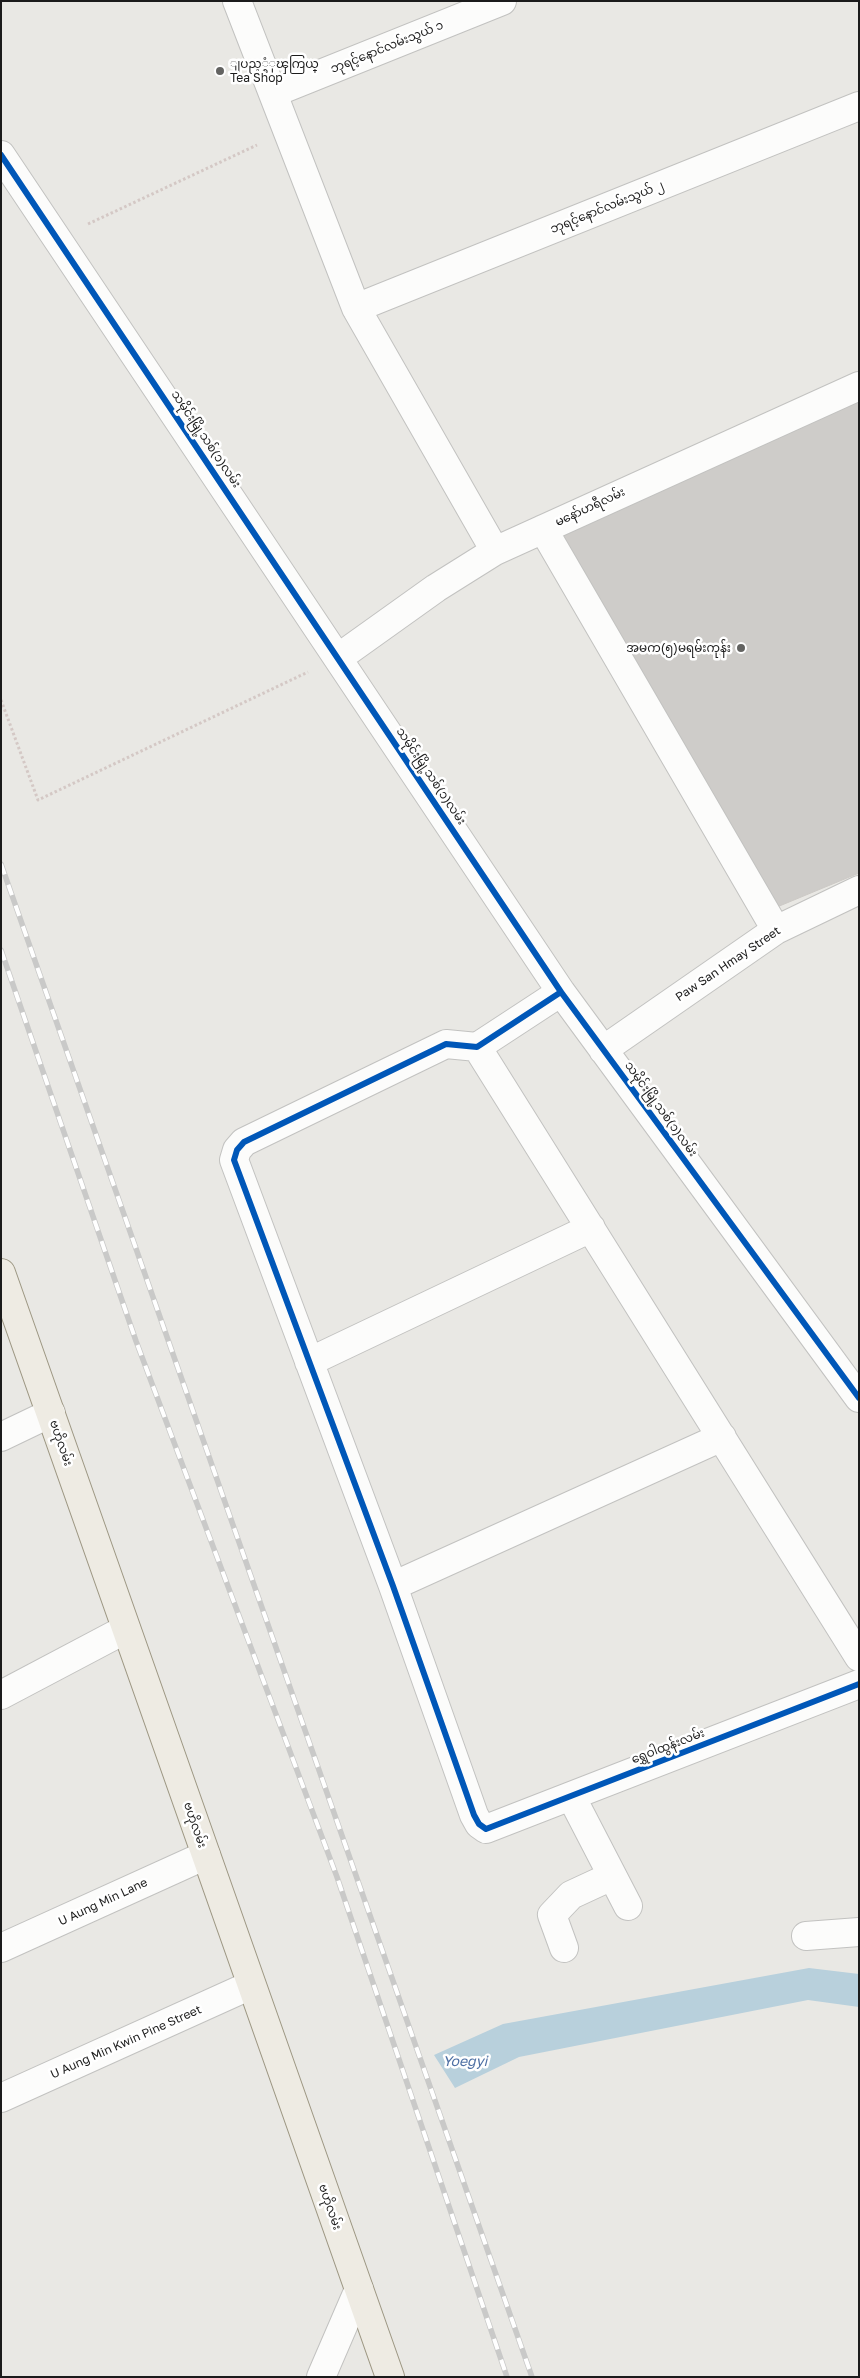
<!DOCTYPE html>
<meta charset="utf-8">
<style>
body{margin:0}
#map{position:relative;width:860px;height:2378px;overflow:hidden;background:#e9e8e4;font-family:"Golos Text",sans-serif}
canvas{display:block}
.frame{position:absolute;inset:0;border:2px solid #1b1b1b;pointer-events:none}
</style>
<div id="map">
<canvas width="860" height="2378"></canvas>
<div class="frame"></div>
</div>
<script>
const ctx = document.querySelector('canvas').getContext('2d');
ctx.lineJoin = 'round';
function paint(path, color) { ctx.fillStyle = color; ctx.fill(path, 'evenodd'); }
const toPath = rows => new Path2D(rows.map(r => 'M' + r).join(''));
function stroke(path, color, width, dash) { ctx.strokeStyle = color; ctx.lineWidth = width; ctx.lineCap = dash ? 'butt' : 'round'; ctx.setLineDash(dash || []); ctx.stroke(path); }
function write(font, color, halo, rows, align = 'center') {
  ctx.font = font + ' "Golos Text","Noto Sans Myanmar",sans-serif'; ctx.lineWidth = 5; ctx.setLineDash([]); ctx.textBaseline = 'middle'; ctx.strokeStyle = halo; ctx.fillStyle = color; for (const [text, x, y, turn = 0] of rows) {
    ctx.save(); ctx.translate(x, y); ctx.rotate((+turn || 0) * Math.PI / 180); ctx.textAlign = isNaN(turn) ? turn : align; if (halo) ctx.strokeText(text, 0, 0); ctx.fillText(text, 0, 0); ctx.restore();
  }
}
const water = toPath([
 [809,1968,859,1974,859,2007,808,2000,519,2057,455,2088,434,2055,503,2024]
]);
const building = toPath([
 [859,400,859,873,777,907,561,533,859,400]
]);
const path = toPath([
 [88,224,257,145],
 [1,700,38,800,308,672]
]);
const minor = toPath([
 [237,1,356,308,495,551],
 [273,93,502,1],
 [1,155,561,992,859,1398],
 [356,308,859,106],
 [543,529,776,930],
 [338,658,436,588,495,551,859,386],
 [561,992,477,1047,446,1044,244,1142,237,1150,234,1160,393,1586,474,1815,479,1824,486,1829,859,1684],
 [477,1047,859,1657],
 [603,1050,776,930,859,890],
 [309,1362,591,1228],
 [1,1437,51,1413],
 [393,1586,722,1437],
 [1,1695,126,1629],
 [571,1796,628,1906],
 [806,1936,859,1932],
 [1,1948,206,1855],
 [564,1948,552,1915,571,1895,612,1876],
 [1,2098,251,1985],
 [321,2377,359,2289]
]);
const major = toPath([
 [1,1273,390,2377]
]);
const rail = toPath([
 [1,864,532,2377],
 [1,950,136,1341,337,1877,507,2377]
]);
const cycleway = toPath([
 [1,155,561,992,859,1398],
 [561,992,477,1047,446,1044,244,1142,237,1150,234,1160,393,1586,474,1815,479,1824,486,1829,859,1684]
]);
const markers = [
 [220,71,5,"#636361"],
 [741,648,5,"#636361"]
];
const streetNames = [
 ["ဘုရင့်နောင်လမ်းသွယ် ၁",387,47,-22],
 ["ဘုရင့်နောင်လမ်းသွယ် ၂",607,207,-22],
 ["သမိုင်းမြို့သစ်(၁)လမ်း",206,439,56],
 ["မနော်ဟရီလမ်း",590,507,-25],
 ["သမိုင်းမြို့သစ်(၁)လမ်း",431,776,56],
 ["Paw San Hmay Street",728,964,-34],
 ["သမိုင်းမြို့သစ်(၁)လမ်း",661,1109,54],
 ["ဗဟိုလမ်း",61,1443,71],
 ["ရွှေဝါထွန်းလမ်း",668,1746,-21],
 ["ဗဟိုလမ်း",195,1825,71],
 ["U Aung Min Lane",103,1902,-25],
 ["U Aung Min Kwin Pine Street",126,2042,-24],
 ["ဗဟိုလမ်း",330,2207,71]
];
const poiNames = [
 ["ျပည့္စံုၾကြယ္",230,64],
 ["Tea Shop",230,78],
 ["အမက(၅)မရမ်းကုန်း",731,648,"right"]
];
const waterNames = [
 ["Yoegyi",465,2062]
];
paint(water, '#b8d0dc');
paint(building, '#ceccc9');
stroke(building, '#ccc9c5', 1);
stroke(minor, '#c2c2c0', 30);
stroke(major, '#9d9783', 30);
stroke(path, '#d4c8c5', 3, [2.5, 2.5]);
stroke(minor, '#fcfcfb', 28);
stroke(major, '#eeebe3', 28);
stroke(rail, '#c9c9c8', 5.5);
stroke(rail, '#fff', 4, [11]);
stroke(cycleway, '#0057b8', 6);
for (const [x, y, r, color] of markers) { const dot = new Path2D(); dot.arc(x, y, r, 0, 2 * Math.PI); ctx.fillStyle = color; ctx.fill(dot); stroke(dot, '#fff', 2); }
write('12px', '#1b1b1b', '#fff', streetNames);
write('12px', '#1b1b1b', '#fff', poiNames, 'left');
write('italic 14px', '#4e70a4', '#fff', waterNames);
</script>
